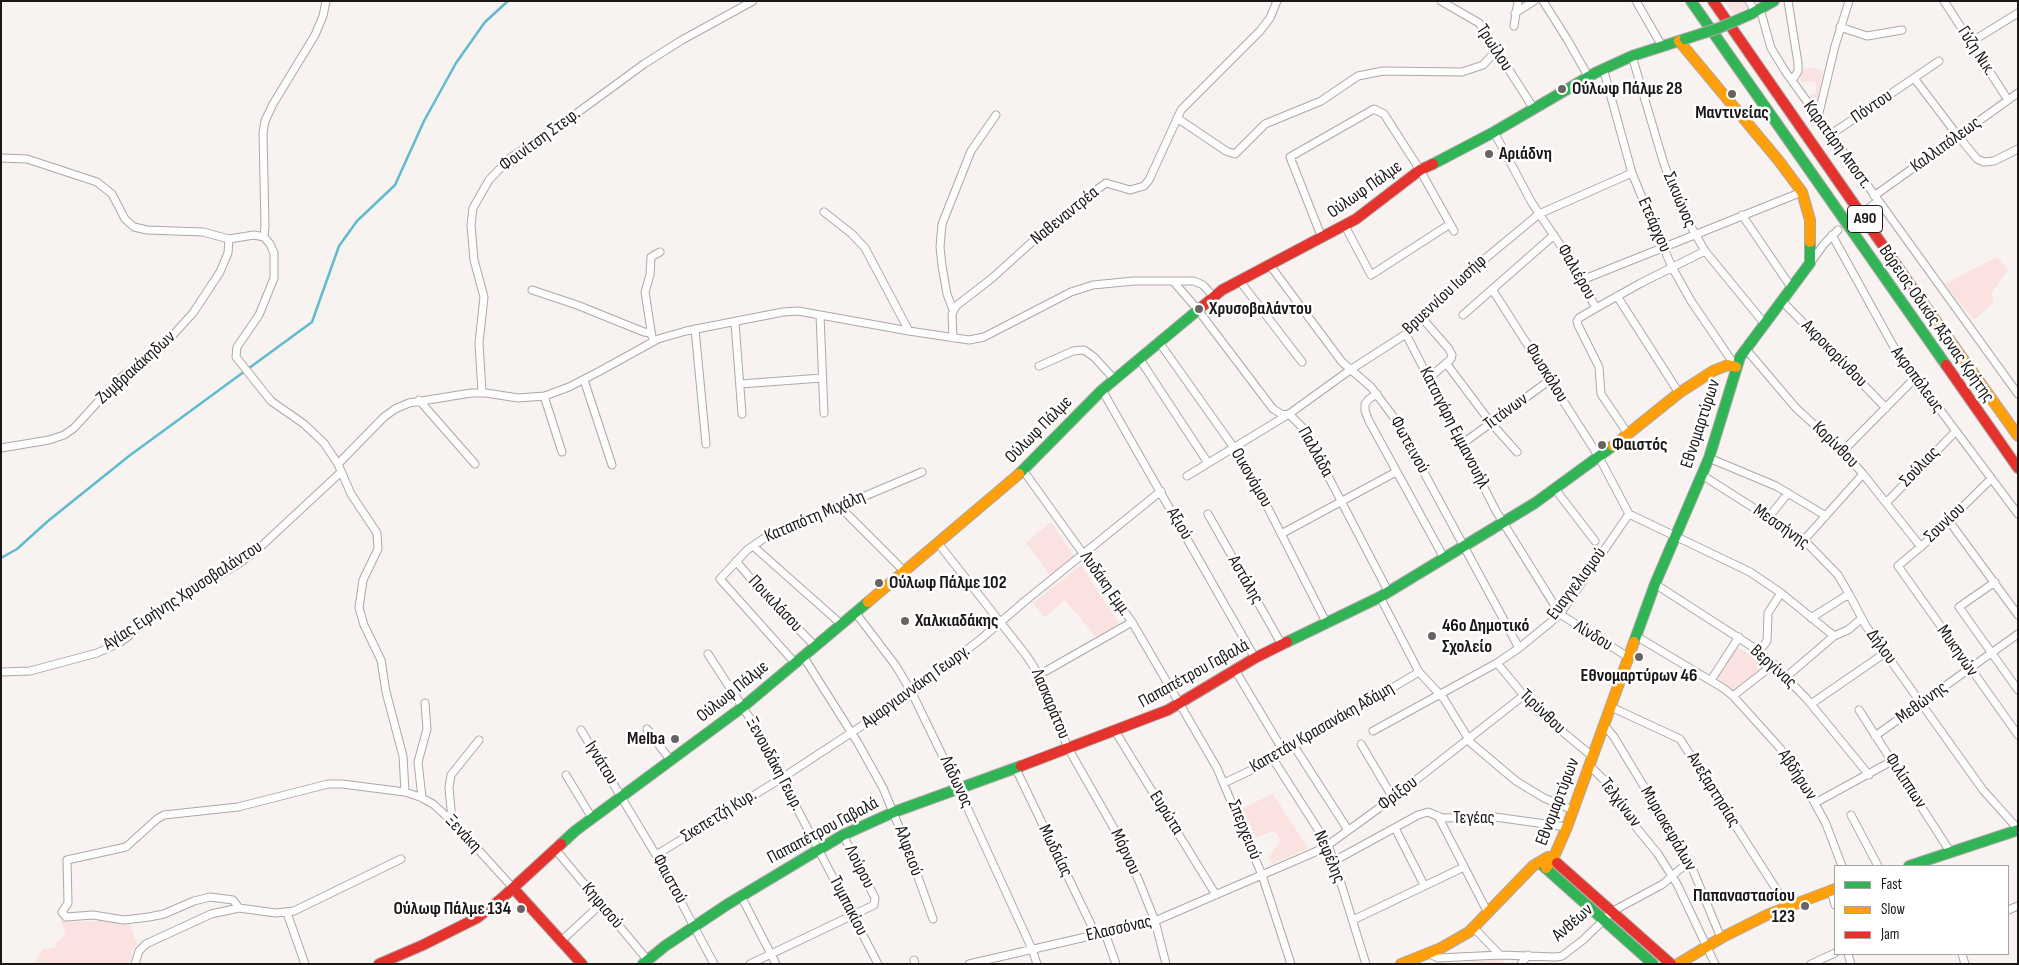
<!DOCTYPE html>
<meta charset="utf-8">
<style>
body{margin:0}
#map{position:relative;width:2019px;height:965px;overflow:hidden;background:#f8f2f0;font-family:"Sofia Sans Condensed",sans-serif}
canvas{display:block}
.frame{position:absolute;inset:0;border:2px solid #1c1717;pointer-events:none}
.legend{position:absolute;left:1834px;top:865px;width:175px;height:90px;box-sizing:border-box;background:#fff;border:1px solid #a4a2a2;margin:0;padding:6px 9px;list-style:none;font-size:15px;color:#1c1717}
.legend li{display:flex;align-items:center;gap:10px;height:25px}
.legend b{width:25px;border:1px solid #a4a2a2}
</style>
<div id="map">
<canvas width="2019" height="965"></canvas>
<div class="frame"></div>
<ul class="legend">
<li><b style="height:6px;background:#30b455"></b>Fast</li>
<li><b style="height:6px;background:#ff9f0a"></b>Slow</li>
<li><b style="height:6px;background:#e5322d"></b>Jam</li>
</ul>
</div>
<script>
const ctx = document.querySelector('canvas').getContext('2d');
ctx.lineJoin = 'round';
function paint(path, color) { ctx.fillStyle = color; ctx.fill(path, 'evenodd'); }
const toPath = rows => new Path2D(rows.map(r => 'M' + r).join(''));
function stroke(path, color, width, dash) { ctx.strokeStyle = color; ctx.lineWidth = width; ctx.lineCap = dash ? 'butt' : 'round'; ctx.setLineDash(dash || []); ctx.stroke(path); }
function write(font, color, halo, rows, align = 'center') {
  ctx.font = font + ' "Sofia Sans Condensed",sans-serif'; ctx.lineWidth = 5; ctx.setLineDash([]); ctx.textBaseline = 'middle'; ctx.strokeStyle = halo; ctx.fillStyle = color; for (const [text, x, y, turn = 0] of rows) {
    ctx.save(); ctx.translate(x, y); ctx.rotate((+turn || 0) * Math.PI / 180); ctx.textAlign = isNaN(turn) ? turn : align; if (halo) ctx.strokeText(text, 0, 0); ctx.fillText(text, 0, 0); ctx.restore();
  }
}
const green = toPath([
 [1724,1,1744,1,1747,8,1733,14],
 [1812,68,1823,71,1816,106,1808,97,1816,93,1816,82,1801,82,1799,69],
 [1997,257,2008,270,1991,293,1994,302,1974,320,1944,284],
 [1051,522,1074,556,1050,575,1026,543],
 [1081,565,1120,625,1096,637,1065,600,1045,617,1033,603],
 [1737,647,1766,664,1733,691,1715,682],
 [1273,794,1308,848,1272,864,1269,856,1281,841,1274,831,1256,837,1242,808],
 [58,913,64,920,67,922,101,921,130,923,137,945,132,950,129,964,34,964,43,949,55,948,57,941,64,936,65,932],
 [1502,959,1505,964,1469,964,1468,962]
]);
const stream = toPath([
 [1,558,17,549,48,521,129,456,312,322,339,246,357,221,395,185,424,121,456,63,485,22,508,1]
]);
const street = toPath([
 [1441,1,1479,23,1534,109],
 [1543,1,1567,39,1588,76],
 [1636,1,1662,46],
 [1749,1,1755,12],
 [1788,1,1798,63,1798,71,1792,81],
 [1944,1,2008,100],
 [1760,9,1771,48,1785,71,2018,394],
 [1515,13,1534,1],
 [1514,26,1518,1],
 [1840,27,1867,36,1902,30],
 [1971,42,2018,13],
 [1632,56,1664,164,1681,209,1705,251,1764,323],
 [1603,68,1632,173,1652,222,1672,267,1691,301,1736,367],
 [1914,78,1958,136,1977,159,1984,162,1994,161,2018,149],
 [1818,117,1835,46,1849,1],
 [1177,118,1226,151,1235,154,1265,124,1321,101,1358,76,1383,71,1462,72,1483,65,1496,51],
 [1494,132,1532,203,1565,252,1596,308,1579,318,1577,321,1578,325,1599,367,1601,394,1628,434],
 [1830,135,1939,61],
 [1,158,27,159,97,182,112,194,125,219,134,227,147,230,203,232,229,239,254,235,264,237],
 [1874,196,2018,93],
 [1869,208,1878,201],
 [824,212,852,234,865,248,909,331],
 [1742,215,1791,287],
 [1345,226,1371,275,1450,224],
 [1832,235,1896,351,2018,514],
 [264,237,270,244,274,253,274,278,259,315,237,347,236,357,271,401,304,424,324,443,338,464,351,494,377,533,378,549,363,580,359,608,364,625,381,660,386,692,403,756,405,792],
 [264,237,265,225,263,133,265,121,273,104,315,35,323,16,326,1],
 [1322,238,1290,157,1374,109,1384,114,1420,170,1454,231],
 [1811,262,1824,244,1838,230],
 [1269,264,1342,362,1371,387,1395,419,1519,648],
 [1239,280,1302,362],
 [1582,280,1802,192],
 [1173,281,1198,310,1273,409,1283,415,1289,414,1303,428,1389,593],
 [1492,289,1599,457,1629,514,1750,572,1781,593,1834,636],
 [532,290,577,305,644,332,651,333],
 [1617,296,1679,393],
 [1781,300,1886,408],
 [1596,308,1641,283,1705,251],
 [953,310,947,294,942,266,940,247,942,224,971,151,996,115],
 [820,315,824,413],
 [1463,315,1554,235],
 [1422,318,1449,349,1452,355,1451,359,1428,379],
 [735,323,742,414],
 [695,329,706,444],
 [1406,334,1496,511,1560,614,1628,657],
 [652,337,645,292,650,275,651,257,660,252],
 [953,338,952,314,956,306,991,279,1052,224,1084,199,1106,183,1130,190,1144,186,1149,180,1181,110,1260,31,1270,18,1277,1],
 [1159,342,1232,445,1268,508,1327,624],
 [1745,348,1796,408,1843,451,1863,474,1921,547],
 [1139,358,1208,463],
 [1446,363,1491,423,1517,452],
 [1039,366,1073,351,1084,350,1094,357,1114,379],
 [584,380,612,465],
 [740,384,822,378],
 [1102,390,1255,658],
 [482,392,479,343,484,297,474,260,471,225,473,208,489,180,510,158,577,113,644,64,682,40,753,1],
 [1377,394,1369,399,1365,404,1365,411,1369,421,1444,558],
 [544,396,562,452],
 [419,400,475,464],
 [1462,444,1550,380],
 [1,448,49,440,64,435,74,428,118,380,172,336,193,313,220,272,228,253,229,239],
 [1843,451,1915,378],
 [1709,458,1776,486,1826,516],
 [338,464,384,417,395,409,409,403,471,393,486,393,518,398,545,396,569,387,600,371,658,339,686,331,783,312,798,311,909,331,969,340,984,337,1071,292,1093,285,1134,281,1194,281,1203,285,1214,297],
 [1023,470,1132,622,1217,768,1262,875,1291,964],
 [1702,475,1804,540,1838,575,1849,594,1866,626,1983,790,2018,829],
 [1187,476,1289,414,1350,370,1406,334,1463,277,1539,214,1632,173],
 [1991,479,1931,538,1898,566,2018,735],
 [1555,489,1595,541],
 [1886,503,1955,432],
 [840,507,904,571],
 [1208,514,1282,645],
 [1769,517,1788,493],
 [1949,521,2018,615],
 [1281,534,1396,472],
 [1804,540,1863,474],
 [938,543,1026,655,1039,675,1068,748,1116,832,1139,881,1155,921,1166,964],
 [753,546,841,624],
 [736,561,763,593,815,646],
 [1995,582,1959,607,2018,690],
 [1655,584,1759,651,1806,698,1869,775],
 [1380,597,1419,672,1444,699,1471,743,1516,781,1544,798,1573,810],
 [855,612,896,666,912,693,962,796,1032,949,1037,964],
 [1811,618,1849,594],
 [1636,636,1723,688,1733,696,1780,748,1805,785,1826,824,1842,866],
 [1759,651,1767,641,1768,613,1781,593],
 [708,654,751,720,878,964],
 [803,656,858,743,883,788,907,846,933,919],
 [795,663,720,579,747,550,763,539,922,472],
 [1497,663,1535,709,1592,756],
 [1235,670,1284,752],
 [1,672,30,671,97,653,119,643,130,635,144,620,159,610,235,566,255,552,341,472],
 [1039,675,1132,622],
 [1786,677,1834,636,1848,630,1861,619],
 [1711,680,1739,637],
 [1733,696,1774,664],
 [1811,704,1885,653],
 [1611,707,1680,739,1787,906],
 [1859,710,1951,853],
 [1604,725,1614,737,1690,863,1721,938],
 [647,729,671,761],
 [581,730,656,855,714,964],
 [1115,731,1216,895],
 [1373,731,1497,663,1519,648,1551,622,1560,614,1629,514],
 [1875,736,2018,634],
 [1361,744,1393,798],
 [1294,746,1348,830],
 [1273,759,1328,845,1334,861,1366,964],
 [1589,765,1606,782,1631,821,1658,854,1677,884,1715,964],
 [1015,767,1096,935],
 [566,775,592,818],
 [1224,783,1260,766,1419,672],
 [422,798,418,762,427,729,425,703],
 [1815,803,1892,761],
 [1851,815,1878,866],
 [1438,816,1488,913],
 [452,820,449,788,451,775,479,740],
 [1395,828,1424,885],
 [555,849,650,963],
 [656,855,782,778,912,693,982,638,1025,601,1161,491],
 [1334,861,1418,815,1428,812,1442,818,1495,817,1567,827],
 [1831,890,1835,905],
 [741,896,776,964],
 [239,908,233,900,210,897,194,901,164,914,149,917,124,920,93,915,66,917,62,912,68,903,67,860,126,847,157,819,164,815,238,807,328,784,342,784,405,792,420,797,433,804,455,824,513,888],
 [2008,910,2018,906],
 [287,913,305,964],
 [1353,920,1464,867],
 [1474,928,1500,955],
 [1105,933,1116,964],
 [561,941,600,905],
 [1428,953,1438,958,1500,955,1556,957,1562,956,1583,940,1613,911,1663,884,1680,869,1690,863],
 [1848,954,1851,964],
 [1962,954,1965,964],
 [914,960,915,964],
 [135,964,139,951,146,944,211,914,239,908,276,913,294,911,401,859],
 [750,964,874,905,875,898,843,835],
 [969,964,1155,921,1315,852,1328,845,1393,798,1523,696],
 [1521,964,1528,955],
 [1811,964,1835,953]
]);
const fast = toPath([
 [1691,1,1946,365],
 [1751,14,1774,1],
 [1433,164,1494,132,1595,73,1632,56,1685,39],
 [1019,474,1102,390,1204,305],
 [1287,642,1380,597,1535,503,1613,446],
 [1634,642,1655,584,1709,458,1740,357,1810,263,1810,242],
 [561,844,575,831,744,706,868,602],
 [1541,864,1653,964],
 [1909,866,2018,830],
 [643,964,665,946,728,904,843,835,894,812,1021,766]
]);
const slow = toPath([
 [1679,41,1779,161,1802,192,1810,220,1810,242],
 [1911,286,2018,436],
 [1613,446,1679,393,1713,371,1728,365,1736,367],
 [868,602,1019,474],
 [1546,868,1553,859,1567,827,1634,642],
 [1401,964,1441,948,1469,932,1533,866,1548,857,1557,863],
 [1678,964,1721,938,1769,914,1835,889]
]);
const jam = toPath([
 [1713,1,1911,286],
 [1204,305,1222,290,1356,219,1420,170,1433,164],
 [1946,365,2018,468],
 [1021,766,1168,710,1255,658,1287,642],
 [1557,863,1671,964],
 [513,888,582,964],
 [379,964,423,945,477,918,501,899,561,844]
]);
const fastBridge = toPath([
 [1685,39,1719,28,1751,14]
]);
const markers = [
 [1562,89,5,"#696463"],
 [1732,94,5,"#696463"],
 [1489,154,5,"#696463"],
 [1199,309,5,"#696463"],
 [1602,445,5,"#696463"],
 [879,583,5,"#696463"],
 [905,621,5,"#696463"],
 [1432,636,5,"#696463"],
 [1639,657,5,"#696463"],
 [675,739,5,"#696463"],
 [1805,906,5,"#696463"],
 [521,909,5,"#696463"]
];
const shields = [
 [1865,219,35]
];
const shieldNames = [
 ["Α90",1865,219]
];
const streetNames = [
 ["Τρωίλου",1494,48,57],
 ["Γύζη Νικ.",1976,51,57],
 ["Πόντου",1872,107,-34],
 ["Φοινίτση Στεφ.",540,140,-36],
 ["Καρατάρη Αποστ.",1837,145,54],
 ["Καλλιπόλεως",1946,145,-36],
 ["Ούλωφ Πάλμε",1365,190,-35],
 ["Σικυώνος",1679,200,67],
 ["Ναθεναντρέα",1065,216,-39],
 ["Ετεάρχου",1654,225,66],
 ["Φαλιέρου",1576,272,60],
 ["Βρυεννίου Ιωσήφ",1445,295,-43],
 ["Βόρειος Οδικός Άξονας Κρήτης",1936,324,55],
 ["Ακροκορίνθου",1834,354,46],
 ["Ζυμβρακάκηδων",136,368,-42],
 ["Φωσκόλου",1546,373,58],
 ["Ακροπόλεως",1917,380,54],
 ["Τιτάνων",1506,412,-36],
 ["Εθνομαρτύρων",1701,424,-72],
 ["Κατσιγάρη Εμμανουήλ",1454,428,63],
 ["Ούλωφ Πάλμε",1039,430,-45],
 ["Φωτεινού",1409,445,61],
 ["Κορίνθου",1835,445,45],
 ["Παλλάδα",1315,452,61],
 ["Σούλιας",1920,467,-46],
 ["Οικονόμου",1251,478,60],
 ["Καταπότη Μιχάλη",815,517,-23],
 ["Σουνίου",1945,523,-44],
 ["Αξιού",1179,524,60],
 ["Μεσσήνης",1781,527,35],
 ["Αστάλης",1245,580,60],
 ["Λυδάκη Εμμ.",1105,584,55],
 ["Ευαγγελισμού",1577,584,-53],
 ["Αγίας Ειρήνης Χρυσοβαλάντου",183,596,-33],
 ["Ποικιλάσου",775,604,47],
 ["Λίνδου",1593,636,32],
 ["Δήλου",1881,647,54],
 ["Μυκηνών",1957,651,55],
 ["Βεργίνας",1773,667,42],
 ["Παπαπέτρου Γαβαλά",1194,674,-29],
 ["Αμαργιαννάκη Γεωργ.",916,687,-36],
 ["Ούλωφ Πάλμε",733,692,-39],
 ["Μεθώνης",1922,703,-36],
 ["Λασκαράτου",1050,704,67],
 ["Τιρύνθου",1542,712,44],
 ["Καπετάν Κρασανάκη Αδάμη",1322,728,-30],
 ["Ιγνάτου",601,763,58],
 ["Ξενουδάκη Γεωρ.",774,764,62],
 ["Αβδήρων",1797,775,57],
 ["Φιλίππων",1905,781,57],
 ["Λάδωνος",956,782,65],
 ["Ανεξαρτησίας",1713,790,58],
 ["Φρίξου",1398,794,-37],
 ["Εθνομαρτύρων",1558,802,-69],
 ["Τελχίνων",1620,803,53],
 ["Ευρώτα",1166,813,58],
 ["Σκεπετζή Κυρ.",719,816,-32],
 ["Τεγέας",1474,818],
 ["Μυριοκεφάλων",1668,829,60],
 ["Σπερχειού",1244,830,68],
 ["Παπαπέτρου Γαβαλά",823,831,-28],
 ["Ξενάκη",463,834,47],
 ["Αλφειού",908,851,70],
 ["Μωδαίας",1055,851,64],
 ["Μόρνου",1125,852,65],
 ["Νεφέλης",1329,857,67],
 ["Λούρου",859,867,63],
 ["Φαιστού",669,879,61],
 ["Κηφισού",602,906,50],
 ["Τυμπακίου",848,906,63],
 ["Ανθέων",1573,923,-41],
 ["Ελασσόνας",1119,929,-13]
];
const poiNames = [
 ["Ούλωφ Πάλμε 28",1572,89],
 ["Μαντινείας",1732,113,"center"],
 ["Αριάδνη",1499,154],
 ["Χρυσοβαλάντου",1209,309],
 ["Φαιστός",1612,445],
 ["Ούλωφ Πάλμε 102",889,583],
 ["Χαλκιαδάκης",915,621],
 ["46ο Δημοτικό",1442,626],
 ["Σχολείο",1442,647],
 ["Εθνομαρτύρων 46",1639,676,"center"],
 ["Melba",665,739,"right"],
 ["Παπαναστασίου",1795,896,"right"],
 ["123",1795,917,"right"],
 ["Ούλωφ Πάλμε 134",511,909,"right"]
];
paint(green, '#f9e2df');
stroke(stream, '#60bbcd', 2.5);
stroke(street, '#ada8a7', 9);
stroke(fast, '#ada8a7', 12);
stroke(slow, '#ada8a7', 12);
stroke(jam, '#ada8a7', 12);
stroke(street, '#fefdfd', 7);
stroke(fast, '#30b455', 10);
stroke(slow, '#ff9f0a', 10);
stroke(jam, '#e5322d', 10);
stroke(fastBridge, '#ada8a7', 12, []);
stroke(fastBridge, '#30b455', 10);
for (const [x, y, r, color] of markers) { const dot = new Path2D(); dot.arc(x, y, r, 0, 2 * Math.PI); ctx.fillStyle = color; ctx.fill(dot); stroke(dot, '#fff', 2); }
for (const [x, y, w] of shields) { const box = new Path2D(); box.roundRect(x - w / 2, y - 13.5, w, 27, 4); ctx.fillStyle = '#fff'; ctx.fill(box); stroke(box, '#1c1717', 1); }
write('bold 16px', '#1c1717', null, shieldNames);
write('18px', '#1c1717', '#fff', streetNames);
write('bold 18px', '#1c1717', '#fff', poiNames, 'left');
</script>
